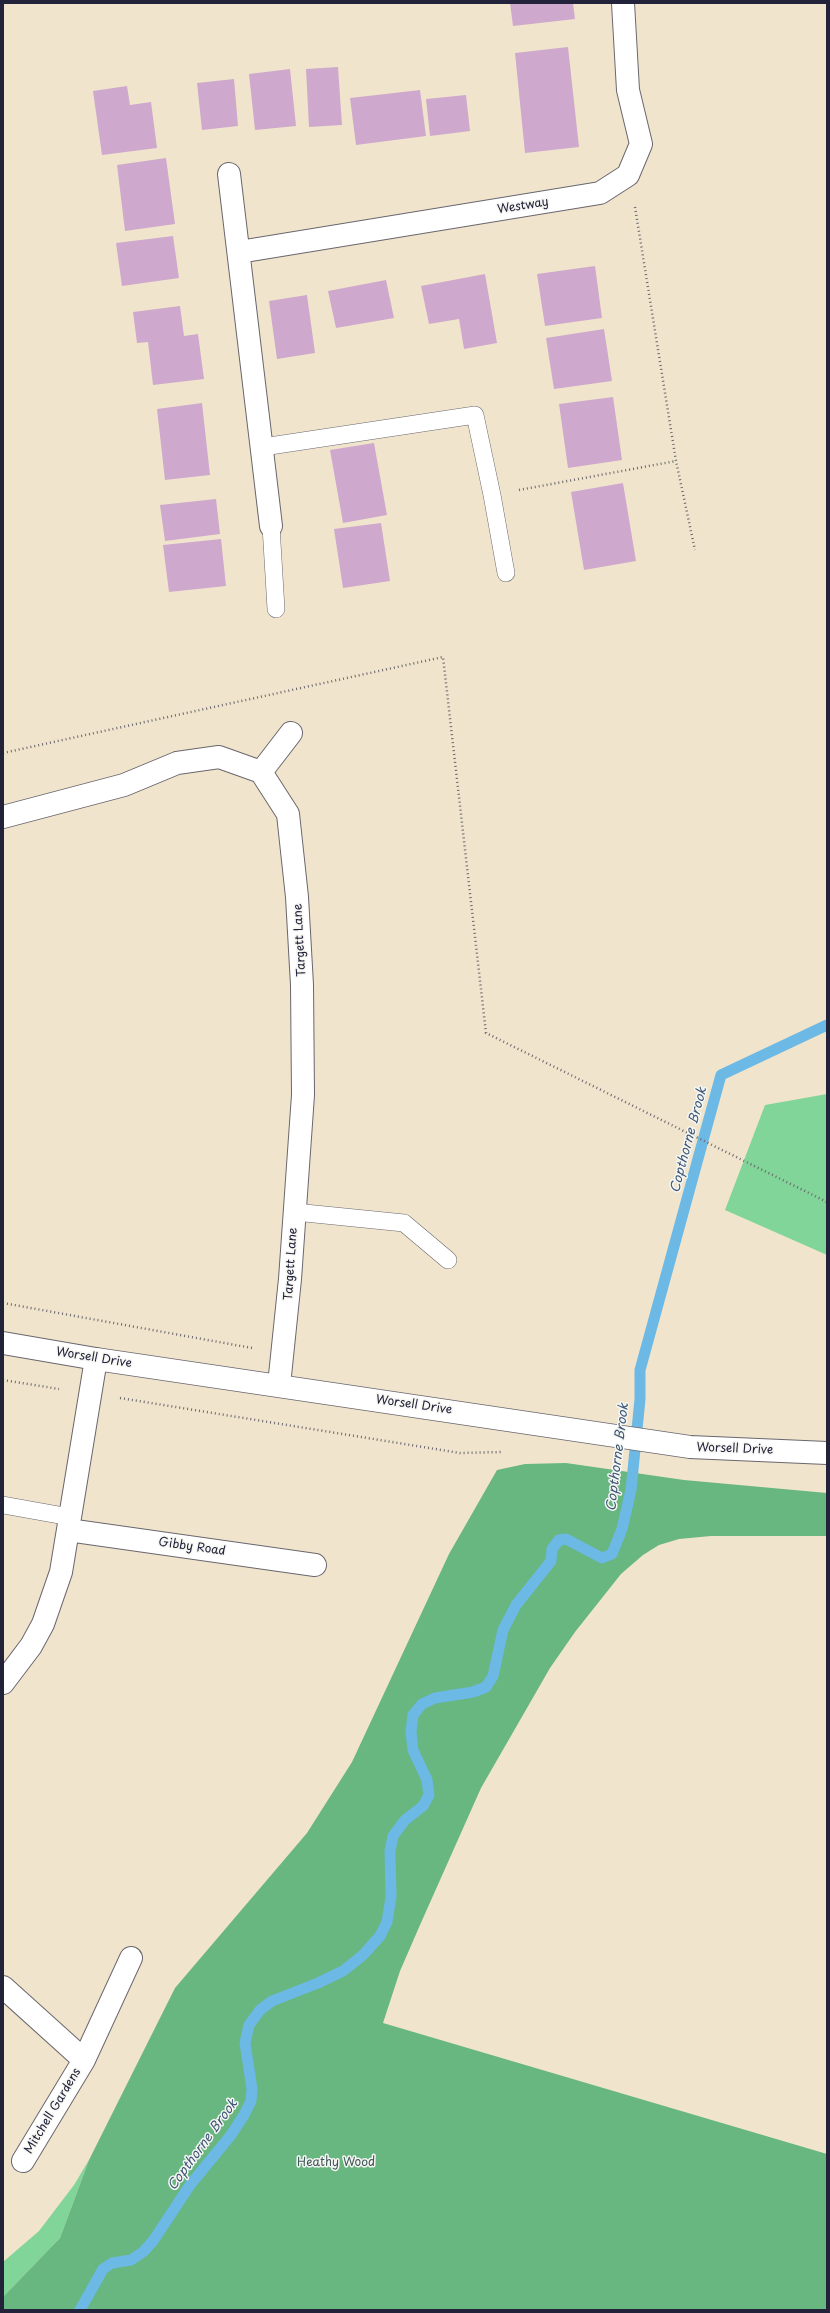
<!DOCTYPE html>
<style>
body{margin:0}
#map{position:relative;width:830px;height:2313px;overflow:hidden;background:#f0e5cc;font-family:"Playpen Sans",sans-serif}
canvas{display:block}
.frame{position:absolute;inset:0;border:4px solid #22223b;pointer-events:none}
</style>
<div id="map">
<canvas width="830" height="2313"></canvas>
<div class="frame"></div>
</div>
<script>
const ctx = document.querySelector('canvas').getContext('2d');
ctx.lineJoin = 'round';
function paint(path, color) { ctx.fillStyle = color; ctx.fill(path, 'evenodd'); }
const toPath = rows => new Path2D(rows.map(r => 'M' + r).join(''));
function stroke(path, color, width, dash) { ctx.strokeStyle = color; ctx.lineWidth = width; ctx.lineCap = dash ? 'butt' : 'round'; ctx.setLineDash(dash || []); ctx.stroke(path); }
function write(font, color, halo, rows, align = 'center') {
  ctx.font = font + ' "Playpen Sans",sans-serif'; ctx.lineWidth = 3; ctx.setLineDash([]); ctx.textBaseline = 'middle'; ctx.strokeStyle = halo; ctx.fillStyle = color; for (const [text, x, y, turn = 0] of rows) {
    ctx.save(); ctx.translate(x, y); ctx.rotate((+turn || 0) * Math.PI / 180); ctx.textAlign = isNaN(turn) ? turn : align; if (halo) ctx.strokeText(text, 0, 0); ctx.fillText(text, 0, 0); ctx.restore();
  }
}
const green = toPath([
 [827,1094,827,1255,725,1210,765,1105],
 [89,2160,60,2238,3,2297,3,2262,39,2231,74,2185]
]);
const forest = toPath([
 [566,1463,684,1480,827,1493,827,1536,711,1536,679,1539,659,1545,643,1555,621,1574,575,1632,550,1668,481,1788,420,1925,400,1971,383,2023,827,2154,827,2310,3,2310,3,2297,60,2238,89,2160,175,1988,307,1833,352,1762,449,1554,497,1470,525,1464]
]);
const stream = toPath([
 [80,2310,103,2269,112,2263,131,2260,143,2252,153,2241,190,2185,231,2135,244,2115,251,2101,252,2089,245,2043,249,2025,260,2010,272,2001,318,1983,343,1971,363,1955,380,1936,387,1922,391,1897,390,1851,393,1836,405,1820,423,1806,429,1795,427,1780,413,1750,411,1732,413,1715,422,1704,435,1698,473,1692,486,1687,493,1676,503,1630,516,1605,551,1561,552,1549,559,1540,566,1539,602,1558,612,1554,622,1529,631,1490,640,1399,640,1370,721,1075,827,1025]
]);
const building = toPath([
 [510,3,573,3,575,19,513,26],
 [568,47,579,147,525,153,515,53],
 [338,67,342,125,309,127,306,69],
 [290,69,296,126,255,130,249,74],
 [234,79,238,126,202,130,197,83],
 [127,86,130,105,151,102,157,148,102,155,93,91],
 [420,90,426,136,356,145,350,98],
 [466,95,470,131,430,136,426,99],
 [166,158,175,224,125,231,117,165],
 [173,236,179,278,122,286,116,243],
 [595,266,602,318,545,326,537,274],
 [485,274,497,343,464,349,459,319,429,324,421,286],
 [386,280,394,318,336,328,328,291],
 [307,295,315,353,277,359,269,301],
 [180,306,184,336,198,334,204,379,153,385,148,342,137,343,133,312],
 [604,329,612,381,554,389,546,338],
 [613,397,622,460,568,468,559,404],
 [202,403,210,475,165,480,157,409],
 [374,443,387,515,343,523,330,450],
 [623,483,636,561,584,570,571,492],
 [216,499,220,534,165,541,160,505],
 [381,523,390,581,343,588,334,529],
 [221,539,226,586,169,592,163,545]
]);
const path = toPath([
 [635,207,676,461,695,550],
 [519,490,676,461],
 [3,753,443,657,486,1033,827,1202],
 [3,1303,252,1348],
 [3,1380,59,1389],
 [120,1398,460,1453,502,1452]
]);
const lane = toPath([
 [263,447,475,415,492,495,506,573],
 [271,526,276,609],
 [295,1212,404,1223,448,1260],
 [3,1505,70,1517]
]);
const street = toPath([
 [229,174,271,526],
 [239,252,600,193,628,175,641,144,628,90,623,3],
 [261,772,291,733],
 [3,817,124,785,177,763,219,757,261,772,288,814,297,897,302,985,303,1095,290,1279,279,1385],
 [68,1530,315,1565],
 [3,1683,31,1646,43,1624,61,1572,96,1359],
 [3,1987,84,2060],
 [23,2161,84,2060,131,1958]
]);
const secondary = toPath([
 [3,1343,96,1359,690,1447,827,1453]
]);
const streetNames = [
 ["Westway",523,206,-9],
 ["Targett Lane",300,940,-93],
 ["Targett Lane",291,1264,-86],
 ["Worsell Drive",94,1358,9],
 ["Worsell Drive",414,1405,8],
 ["Worsell Drive",735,1449,2],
 ["Gibby Road",192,1547,8],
 ["Mitchell Gardens",53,2111,-59]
];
const parkNames = [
 ["Heathy Wood",336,2163]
];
const waterNames = [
 ["Copthorne Brook",689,1140,-75],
 ["Copthorne Brook",618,1457,-83],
 ["Copthorne Brook",203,2145,-54]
];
paint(green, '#81d598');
paint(forest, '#68b680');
stroke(stream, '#6cb9e6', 11);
paint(building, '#cfa8cd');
stroke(lane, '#6a666e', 18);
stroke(street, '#6a666e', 24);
stroke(secondary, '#6a666e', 24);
stroke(path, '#6a666e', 2.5, [1, 3]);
stroke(lane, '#fff', 17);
stroke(street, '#fff', 22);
stroke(secondary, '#fff', 22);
write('12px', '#22223b', '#f6f6f2', streetNames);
write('12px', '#3e5857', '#f6f6f2', parkNames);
write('italic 13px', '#3c5777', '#f6f6f2', waterNames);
</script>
